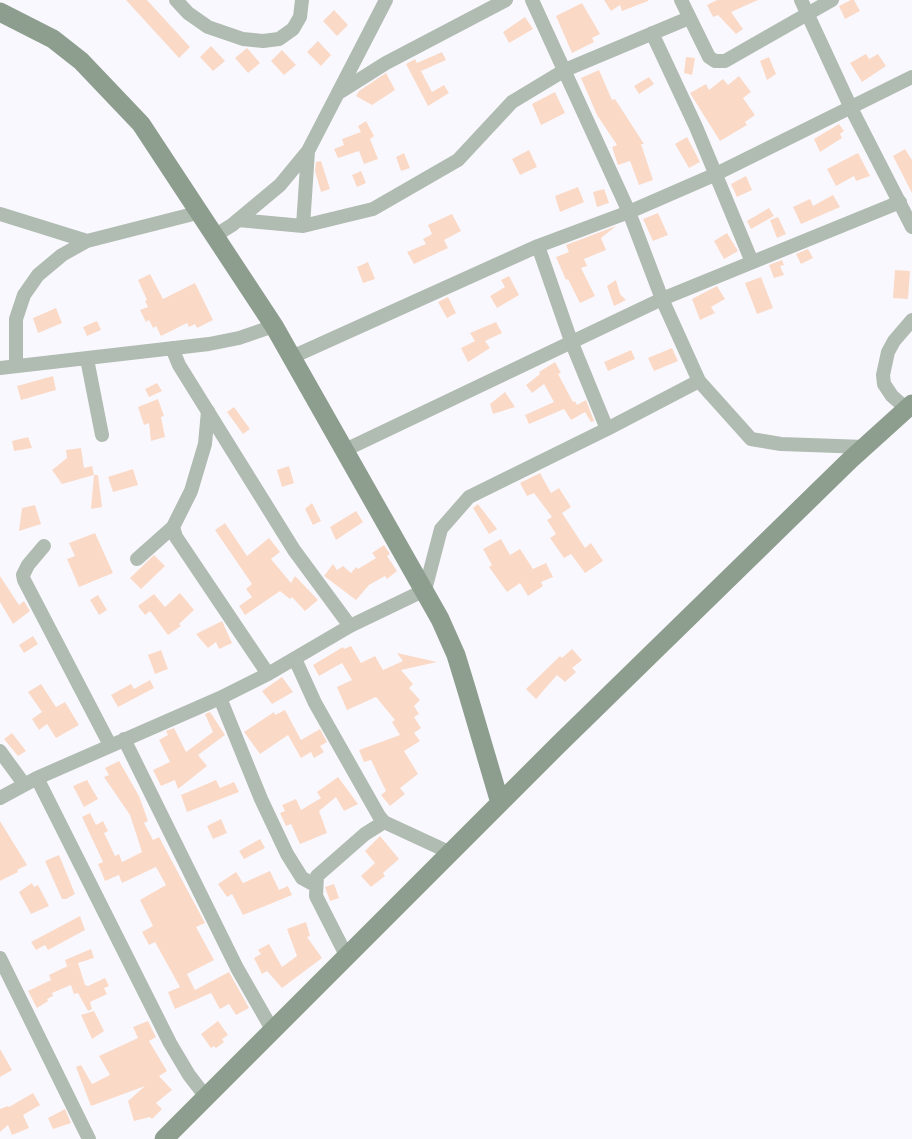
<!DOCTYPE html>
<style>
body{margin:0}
canvas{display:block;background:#faf8ff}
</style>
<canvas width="912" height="1139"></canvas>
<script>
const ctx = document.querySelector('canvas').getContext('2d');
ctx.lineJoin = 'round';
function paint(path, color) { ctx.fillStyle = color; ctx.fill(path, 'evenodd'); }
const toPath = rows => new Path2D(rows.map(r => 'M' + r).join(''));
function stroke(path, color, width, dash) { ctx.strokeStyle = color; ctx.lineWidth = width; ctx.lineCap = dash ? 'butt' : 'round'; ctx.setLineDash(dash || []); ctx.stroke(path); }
const building = toPath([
 [126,0,147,0,190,47,179,58],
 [604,0,648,0,648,1,622,11,620,5,611,11],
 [717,0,758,0,731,12,743,29,736,34,718,15,713,17,707,5],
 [851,0,854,0,860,11,845,19,839,6],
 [582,3,600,34,592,38,594,42,572,53,556,16],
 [334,10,348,25,337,36,323,21],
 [525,17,533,29,509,43,503,32],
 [318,41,331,55,321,66,307,52],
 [211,46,225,61,213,71,200,57],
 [247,48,260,63,248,73,235,58],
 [282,50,296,65,284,75,271,61],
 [442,52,446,60,421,71,432,92,444,85,449,93,428,106,406,64,415,59,417,63],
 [866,54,869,59,878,54,886,66,862,82,850,63],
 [686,57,695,58,692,75,684,73],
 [769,57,776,74,767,80,760,61],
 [599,70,612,100,615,99,644,144,641,144,653,180,639,185,630,161,618,165,612,147,617,145,597,115,581,78],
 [386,73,395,90,372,105,356,96,359,91],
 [739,76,751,92,743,98,755,115,745,122,747,125,720,141,690,93,706,84,709,90,723,79,728,85],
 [649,77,654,84,639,94,634,86],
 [555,92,565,113,541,125,532,104],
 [366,121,374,136,370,139,378,159,364,164,359,151,338,158,334,149,344,145,342,139,361,132,358,126],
 [839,124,844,131,840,134,842,138,820,152,814,139],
 [687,137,700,162,689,168,675,144],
 [905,149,912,160,912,193,893,156],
 [529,150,537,167,520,175,512,159],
 [404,153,410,168,401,171,396,157],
 [858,153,870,176,856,181,854,176,836,186,827,169],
 [321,161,330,189,321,192,315,171,316,162],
 [361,171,366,183,357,187,352,175],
 [746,176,752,190,737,197,731,184],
 [578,187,584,202,560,212,555,196],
 [604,189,609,203,597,207,593,192],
 [833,195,840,207,801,224,793,207,810,199,813,206],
 [769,208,774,216,751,229,747,221],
 [658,213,668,235,653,241,643,219],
 [452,214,461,231,444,240,448,248,414,264,407,252,426,244,423,239,432,234,428,225],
 [778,217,786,234,777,238,770,220],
 [616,226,601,238,606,250,584,259,587,266,581,268,595,296,580,303,568,279,566,280,556,257,569,252,566,245],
 [727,233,738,251,724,259,714,241],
 [808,249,813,258,801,264,796,254],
 [782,260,784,265,780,266,784,275,774,278,769,265],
 [368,262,375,279,363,283,357,267],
 [895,270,910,271,908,299,893,298],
 [150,274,163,299,195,283,213,320,197,328,195,324,189,327,187,323,161,336,156,326,153,328,149,320,146,322,140,310,148,307,145,301,147,300,138,280],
 [509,276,519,295,497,308,490,296,505,287,501,280],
 [761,277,773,308,757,314,745,283],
 [616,280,620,294,626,300,614,306,607,286],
 [717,286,725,299,711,307,715,313,700,320,692,299],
 [448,297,456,313,447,318,438,302],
 [56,308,62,323,38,333,33,318],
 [97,321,101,330,87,336,83,327],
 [496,322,502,333,485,341,490,348,468,362,461,348,475,341,470,333],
 [672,348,678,361,654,371,648,358],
 [631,350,635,359,608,371,604,362],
 [555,362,561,373,558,374,573,402,575,401,577,405,586,400,594,421,591,422,585,412,571,420,564,409,529,424,525,415,554,402,544,384,532,393,526,385,540,374,539,372],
 [53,376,56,390,21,400,17,386],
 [157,383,162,391,149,397,145,389],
 [505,392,515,407,493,414,490,404],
 [158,399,164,416,161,417,165,437,151,441,149,423,144,425,138,407],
 [234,407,250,429,243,434,227,412],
 [28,437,32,448,14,451,12,441],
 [81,448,84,468,92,466,94,475,98,475,102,507,91,509,94,475,62,484,52,470,67,458,66,450],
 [289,466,294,483,282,487,277,470],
 [133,469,138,485,113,492,108,477],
 [540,473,551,493,559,488,571,507,562,513,585,548,591,543,603,561,585,573,571,554,564,558,550,538,556,534,547,520,552,517,534,493,527,496,520,483],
 [312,503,321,521,313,525,305,509],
 [478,504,497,529,489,534,473,508],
 [35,505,41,524,19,531,22,508],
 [356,511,363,522,336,540,330,527],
 [225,523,247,556,269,538,280,552,271,559,291,583,295,576,318,600,305,611,292,597,290,599,280,591,245,615,239,606,252,597,246,589,252,584,215,530],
 [95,533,113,573,79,587,67,559,75,556,69,543],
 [501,539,510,555,520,549,533,569,546,563,553,577,541,582,543,586,528,596,520,583,507,592,489,567,492,565,483,549],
 [384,545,390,554,387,556,397,571,387,579,385,576,369,585,356,600,324,576,333,564,337,570,343,566,351,573,356,567,358,569,376,558,372,553],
 [154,555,165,566,141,589,130,578],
 [0,576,19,605,24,601,30,611,13,624,0,602],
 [180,593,194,610,179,624,181,626,168,635,150,611,145,615,138,606,154,594,165,607],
 [98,595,107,610,99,615,90,600],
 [222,621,232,643,219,649,216,642,208,648,196,634],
 [33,636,38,644,24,653,19,645],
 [351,646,361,663,375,656,383,670,403,661,397,653,437,662,401,670,413,684,409,688,420,700,414,706,419,714,414,717,421,728,414,733,420,741,404,751,418,774,400,788,405,794,390,806,381,795,386,791,371,760,364,762,359,750,400,735,392,722,395,720,376,697,347,710,337,687,352,680,342,663,319,676,313,665,343,647,344,649],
 [572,649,582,660,572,668,576,672,565,682,557,675,536,699,526,689,560,656,562,658],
 [161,650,168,669,155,674,148,655],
 [282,677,293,692,272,704,262,691],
 [150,680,154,688,118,707,111,695,131,684,134,689],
 [41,684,56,707,65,702,79,725,56,738,47,724,39,730,32,719,42,712,28,692],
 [285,710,301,740,320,729,327,742,320,746,324,752,314,758,311,752,301,758,288,735,260,754,244,732,274,712,275,715],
 [210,712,225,735,198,755,207,766,178,789,175,780,161,786,153,770,170,762,159,740,168,735,166,731,174,728,186,752,213,732,205,714],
 [12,733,26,751,18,756,4,739],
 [119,761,139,796,148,821,144,823,153,840,159,837,205,923,196,927,214,960,187,974,195,990,229,972,249,1008,236,1015,229,1004,220,1009,211,993,175,1009,168,992,180,987,155,942,149,945,142,932,153,926,140,900,166,885,156,867,122,883,119,875,105,881,98,864,103,862,82,817,90,813,96,825,103,821,108,831,104,833,115,856,119,854,122,862,142,852,130,815,104,777,109,775,105,768],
 [338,777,358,804,344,811,336,797,319,811,327,833,300,844,291,824,286,826,280,813,285,811,282,805,296,799,301,810,321,798,317,792],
 [87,780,98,799,84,807,73,786],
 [216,780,220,788,234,782,239,792,187,812,181,795],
 [221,819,227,833,213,839,207,826],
 [0,821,27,865,17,870,18,872,0,881],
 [380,836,399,859,383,873,385,876,371,887,361,876,375,863,365,851],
 [260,839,265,848,244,859,239,851],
 [59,855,75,894,66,899,62,899,45,861],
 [270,871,279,890,288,886,292,895,243,915,232,894,227,897,218,884,236,872,243,883],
 [32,883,34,887,38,885,49,906,31,914,19,892],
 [334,884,339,898,330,901,325,887],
 [80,916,85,930,48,950,45,945,36,950,31,942],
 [306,922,310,936,307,937,322,958,282,988,267,971,262,974,254,958,261,954,258,950,269,944,282,967,297,956,287,929],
 [91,949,94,958,78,963,85,985,88,986,105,978,109,986,104,988,107,994,90,1002,92,1009,88,1011,78,993,74,994,71,985,52,993,53,996,47,999,48,1001,37,1008,28,991,51,980,49,975,72,964,67,966,65,960],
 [94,1011,104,1031,92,1039,81,1015],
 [148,1021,156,1037,149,1041,167,1071,159,1076,172,1090,156,1103,162,1109,152,1119,150,1117,134,1121,128,1101,145,1086,91,1106,76,1067,81,1065,92,1084,110,1075,99,1056,138,1038,133,1027],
 [218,1021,228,1035,222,1039,224,1042,216,1048,214,1046,211,1048,201,1034],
 [0,1049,12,1070,0,1077],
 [33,1093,40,1105,23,1115,29,1128,12,1135,8,1125,0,1132,0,1109,8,1106,9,1107],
 [65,1109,71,1123,53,1129,48,1118]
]);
const street = toPath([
 [176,0,188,13,208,27,243,39,263,41,279,39,293,29,300,17,302,0],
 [681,0,709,57,715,61,725,61,832,0],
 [801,0,851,108,912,227],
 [652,33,696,127,752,262],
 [340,92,386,63,506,0],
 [0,214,87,241],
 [238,220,303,226,373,209,458,160,512,102,565,70,689,18],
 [303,226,308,151],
 [216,235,232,225,280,185,308,151,386,0],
 [538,246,571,341,607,429],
 [172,348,179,365,294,550,350,626],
 [292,357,538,246,629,212,714,175,912,77],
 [87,359,102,435],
 [16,366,16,319,24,295,38,275,62,255,87,241,201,212],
 [0,368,209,344,239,338,274,326],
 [699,381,751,439,781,444,865,447],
 [907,409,892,396,884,384,883,375,888,352,894,341,912,320],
 [345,450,662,299,900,202],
 [173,527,176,537,268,674],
 [44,546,28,565,23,575,24,580,110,745],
 [137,559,173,527,191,491,205,444,208,411],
 [295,659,315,703,379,816,384,822,451,853],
 [220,698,261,799,287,854,302,878,315,885],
 [124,739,237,968,273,1031],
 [0,751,24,784],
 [37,778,170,1043,189,1075,206,1097],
 [0,798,37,778,220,698,268,674,350,626,425,590,441,529,469,497,607,429,699,381,662,299,629,212,532,0],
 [347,957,316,896,317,876,365,834,384,822],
 [0,958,89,1139]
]);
const secondary = toPath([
 [0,12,53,39,81,61,141,124,274,326,440,619,456,655,467,691,500,803],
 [164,1139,558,745,850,460,912,404]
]);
paint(building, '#fadac6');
stroke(street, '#b0bcb1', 14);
stroke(secondary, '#8d9e8e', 19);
</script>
